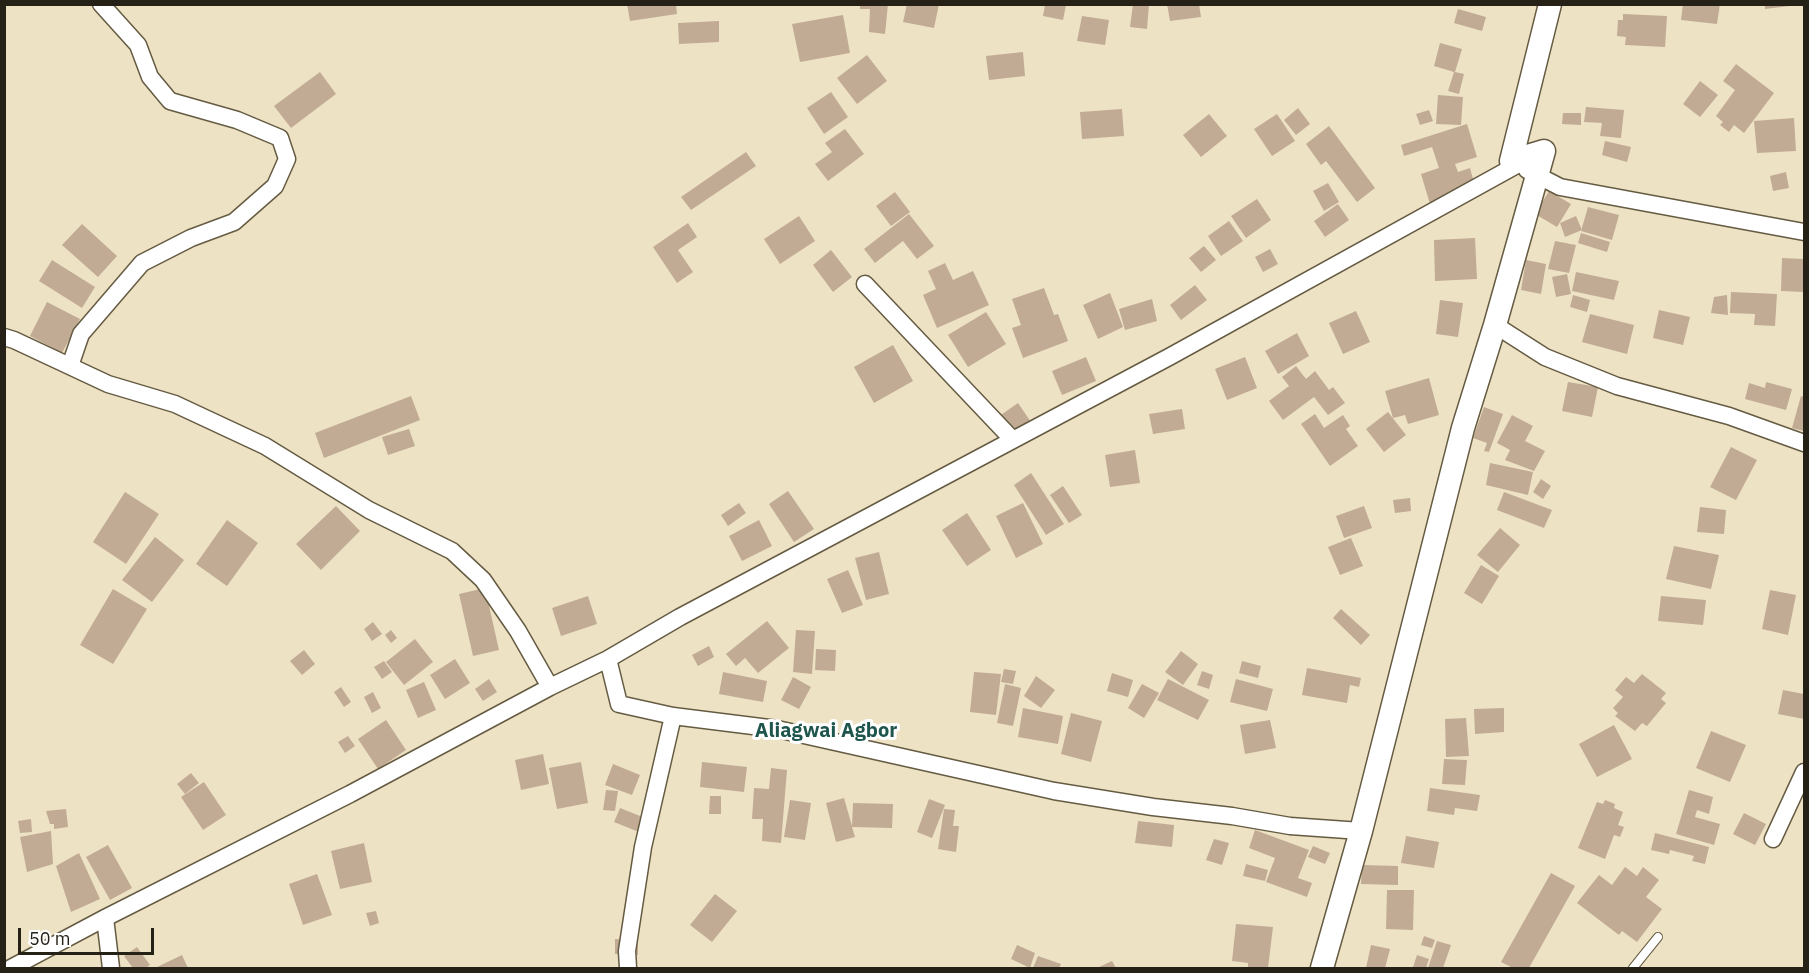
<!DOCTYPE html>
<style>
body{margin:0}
#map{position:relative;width:1809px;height:973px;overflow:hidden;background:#eee2c5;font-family:"IBM Plex Sans",sans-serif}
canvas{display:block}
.frame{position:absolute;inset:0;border:6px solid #252116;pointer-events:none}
.scale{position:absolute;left:18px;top:928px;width:136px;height:27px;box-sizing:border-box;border:3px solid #252116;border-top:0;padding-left:8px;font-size:18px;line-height:21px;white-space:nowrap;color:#252116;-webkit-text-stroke:4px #fff;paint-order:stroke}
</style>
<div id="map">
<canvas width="1809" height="973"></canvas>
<div class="frame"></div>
<div class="scale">50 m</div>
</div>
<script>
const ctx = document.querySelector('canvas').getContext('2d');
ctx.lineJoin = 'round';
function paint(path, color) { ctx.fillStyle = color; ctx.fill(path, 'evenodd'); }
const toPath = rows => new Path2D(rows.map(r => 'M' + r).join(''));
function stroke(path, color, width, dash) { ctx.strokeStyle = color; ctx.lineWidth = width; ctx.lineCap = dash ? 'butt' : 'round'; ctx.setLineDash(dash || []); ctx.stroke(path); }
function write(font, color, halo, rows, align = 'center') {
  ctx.font = font + ' "IBM Plex Sans",sans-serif'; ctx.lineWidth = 6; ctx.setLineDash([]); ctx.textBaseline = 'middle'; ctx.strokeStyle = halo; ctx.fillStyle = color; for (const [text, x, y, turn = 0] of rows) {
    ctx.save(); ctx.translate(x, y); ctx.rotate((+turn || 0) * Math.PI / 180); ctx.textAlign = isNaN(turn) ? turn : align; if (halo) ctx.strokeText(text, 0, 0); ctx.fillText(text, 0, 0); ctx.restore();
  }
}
const building = toPath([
 [627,4,676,4,677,14,630,21],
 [860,4,888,4,885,34,869,32,870,9,860,9],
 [907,4,939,4,934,28,903,22],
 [1133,4,1149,4,1147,29,1130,27],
 [1167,4,1199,4,1201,17,1170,21],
 [1683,4,1720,4,1717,24,1681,20],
 [1765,4,1790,4,1790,6,1765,9],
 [1045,5,1066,5,1063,20,1043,16],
 [1458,9,1486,17,1482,31,1454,23],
 [1623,14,1667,16,1665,47,1625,45,1626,37,1617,36,1618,20,1623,20],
 [843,15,850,53,800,62,792,24],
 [1082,16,1109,20,1105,45,1077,41],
 [719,21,719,42,679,44,678,23],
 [1440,43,1462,49,1455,72,1464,74,1459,94,1448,91,1454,72,1434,66],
 [1023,52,1025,76,989,80,986,56],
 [867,55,887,81,857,104,837,78],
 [1736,64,1774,93,1744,133,1734,125,1729,132,1720,125,1723,122,1716,116,1735,90,1723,81],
 [320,72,336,94,291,128,274,106],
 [1700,81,1718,95,1700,117,1683,104],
 [831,92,848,117,824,134,807,108],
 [1438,95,1463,97,1461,125,1436,124],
 [1586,107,1624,110,1621,138,1600,136,1602,123,1584,122],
 [1298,108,1310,124,1296,135,1284,120],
 [1122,109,1124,136,1082,139,1080,112],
 [1429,110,1433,121,1420,125,1416,114],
 [1563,113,1581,113,1581,125,1562,124],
 [1209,114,1227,136,1201,157,1183,135],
 [1277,114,1295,141,1272,156,1254,129],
 [1794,118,1796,151,1757,153,1754,121],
 [1467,124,1477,157,1455,164,1458,172,1470,168,1476,190,1430,204,1421,174,1439,168,1432,147,1404,156,1401,145],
 [1329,126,1375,188,1357,202,1326,161,1321,165,1306,144],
 [845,129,864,154,828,181,815,164,832,152,825,143],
 [1605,141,1631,147,1627,162,1602,155],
 [746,152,756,166,691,210,681,197],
 [1786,172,1789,188,1773,191,1770,176],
 [1328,183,1339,202,1324,211,1313,191],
 [1549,191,1571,204,1557,227,1535,214],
 [895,192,910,212,891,226,876,206],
 [1257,199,1271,220,1246,238,1231,216],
 [1338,204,1349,220,1325,237,1314,221],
 [1588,207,1619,215,1612,240,1581,231],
 [909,214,934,246,917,259,903,241,875,263,864,249],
 [799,216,815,241,780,264,764,239],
 [1576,216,1582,230,1565,237,1560,223],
 [1229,221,1243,241,1221,256,1208,236],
 [688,223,697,237,678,250,693,272,677,283,653,247],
 [82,224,117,256,98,277,62,245],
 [1581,233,1610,242,1607,252,1578,243],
 [1475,238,1477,279,1435,281,1434,240],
 [1555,241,1576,245,1569,273,1548,269],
 [1204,246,1216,260,1201,272,1189,258],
 [1270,249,1278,264,1263,272,1255,257],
 [831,250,852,277,833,292,813,265],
 [1782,258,1804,259,1804,292,1781,291],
 [52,260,95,287,82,308,39,281],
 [1526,260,1546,264,1541,294,1521,290],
 [945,263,953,280,973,271,989,305,937,328,923,295,936,289,928,271],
 [1576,272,1619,281,1614,300,1572,291],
 [1567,274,1571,294,1556,297,1552,277],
 [1195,285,1207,300,1181,320,1170,305],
 [1044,288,1054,315,1058,314,1068,341,1023,358,1012,328,1021,325,1012,299],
 [1731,292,1777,294,1775,326,1754,325,1755,314,1730,313],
 [1110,293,1123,327,1098,339,1083,305],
 [1573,295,1590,300,1587,312,1570,307],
 [1727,295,1728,315,1711,313,1714,297],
 [1152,299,1157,321,1125,330,1119,309],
 [1440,300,1463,303,1458,337,1436,334],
 [47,302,80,319,62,353,30,336],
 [1659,310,1690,317,1683,345,1653,338],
 [1356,311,1370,342,1343,354,1329,323],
 [986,312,1006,344,968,367,948,335],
 [1590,314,1634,325,1627,354,1582,342],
 [1297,333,1309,356,1278,374,1265,351],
 [893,345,913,381,874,403,854,367],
 [1086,357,1096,381,1062,395,1052,371],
 [1245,357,1257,388,1227,400,1215,369],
 [1296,366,1306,379,1315,371,1329,390,1333,387,1345,403,1328,415,1314,397,1283,420,1269,401,1289,386,1282,377],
 [1429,378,1439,415,1408,424,1405,415,1393,418,1385,391],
 [1568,382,1598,387,1592,417,1562,411],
 [1766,382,1792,389,1786,410,1745,399,1749,383,1765,388],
 [411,396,420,420,324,458,315,433],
 [1801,396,1804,397,1804,431,1792,428],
 [1018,403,1031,422,1011,436,998,417],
 [1484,407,1503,414,1489,452,1484,451,1487,443,1473,438],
 [1182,409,1185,429,1153,434,1149,414],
 [1388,412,1406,435,1384,452,1366,429],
 [1315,414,1324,428,1343,415,1350,426,1346,429,1358,446,1330,466,1301,424],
 [1512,415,1533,426,1525,441,1545,451,1534,471,1505,460,1510,450,1497,443],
 [409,429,415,446,388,455,382,437],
 [1731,447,1757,460,1736,500,1710,487],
 [1135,450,1140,483,1110,487,1105,455],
 [1490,463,1533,472,1528,495,1486,485],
 [1031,473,1064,524,1046,535,1014,485],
 [1541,479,1551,486,1543,499,1533,492],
 [1063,486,1082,515,1069,523,1050,495],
 [788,491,814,529,794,542,769,504],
 [125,492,159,514,126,564,93,542],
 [1504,492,1552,510,1544,528,1497,510],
 [1410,498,1411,511,1395,513,1393,500],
 [739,503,746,513,728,526,721,515],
 [1023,503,1043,544,1016,558,996,516],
 [336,506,360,531,321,570,296,544],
 [1364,506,1372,528,1344,538,1336,516],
 [1700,507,1726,510,1724,534,1697,532],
 [967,513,991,550,967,566,942,530],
 [227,520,258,543,227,586,196,564],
 [759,520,772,546,742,561,729,536],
 [1500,528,1520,545,1498,572,1477,555],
 [155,537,184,560,152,602,122,580],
 [1351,538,1363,566,1340,575,1328,547],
 [1674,546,1719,555,1711,589,1666,579],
 [879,552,889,594,866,600,855,558],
 [1481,565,1499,576,1482,604,1464,593],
 [848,570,863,605,842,613,827,579],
 [485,588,499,650,473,656,459,594],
 [113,589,147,609,113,664,80,645],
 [1770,590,1796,595,1788,635,1762,629],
 [588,596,597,624,561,636,552,608],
 [1661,596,1706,600,1703,625,1658,621],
 [1341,609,1370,635,1361,645,1333,618],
 [767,621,789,648,758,673,745,658,736,666,726,654],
 [373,622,382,634,372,641,364,629],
 [391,630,397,638,391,643,385,635],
 [796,630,815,631,812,674,793,672],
 [415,639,433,662,404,685,386,662],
 [709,646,714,657,698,666,692,655],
 [816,649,836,650,835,671,815,670],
 [304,650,315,664,302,675,290,661],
 [1181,651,1198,664,1183,685,1165,672],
 [455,659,470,683,445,699,430,675],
 [384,661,392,672,382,679,374,667],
 [1242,661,1261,666,1258,678,1239,673],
 [1307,668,1361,678,1359,687,1350,685,1347,703,1302,695],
 [1004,669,1016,671,1013,684,1001,682],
 [1202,671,1213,675,1209,689,1197,685],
 [723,672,767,681,763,702,719,694],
 [974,672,1001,674,996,715,970,712],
 [1112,673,1133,680,1128,697,1107,691],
 [1642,674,1666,693,1661,699,1666,703,1647,726,1642,723,1635,731,1615,716,1618,713,1613,708,1623,697,1615,690,1626,677,1634,683],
 [1036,676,1055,690,1041,708,1024,696],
 [793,677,811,687,799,709,781,700],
 [489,679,497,692,483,701,475,689],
 [1168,679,1209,700,1198,720,1157,700],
 [1236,679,1273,689,1267,711,1230,702],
 [424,682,436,710,418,718,406,690],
 [1005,684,1021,688,1013,726,997,723],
 [1142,684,1159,693,1144,718,1128,708],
 [341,687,351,702,344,707,334,692],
 [1783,690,1804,694,1804,719,1778,714],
 [373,692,381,708,372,713,364,697],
 [1023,708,1063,716,1058,744,1018,737],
 [1504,708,1504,732,1475,734,1474,709],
 [1071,713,1102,721,1091,762,1061,754],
 [1466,718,1469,756,1446,757,1445,719],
 [386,720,406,750,378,769,358,739],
 [1270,720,1276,748,1245,754,1240,725],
 [1614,725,1632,759,1597,777,1579,744],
 [1711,731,1746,745,1730,782,1696,768],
 [348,736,355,746,345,753,338,742],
 [543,754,549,784,521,790,515,760],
 [1444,759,1467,760,1465,785,1442,784],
 [581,762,588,803,557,809,549,768],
 [702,762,747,767,744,792,700,787],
 [613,764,640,775,632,795,605,785],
 [771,768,787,770,781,843,762,841,763,819,752,819,754,788,769,789],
 [191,773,199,783,185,794,177,784],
 [204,782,226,815,203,830,181,797],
 [1430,788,1480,795,1477,811,1455,808,1454,815,1427,811],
 [606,790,618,791,615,811,603,810],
 [1689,790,1713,797,1709,814,1697,810,1695,817,1720,824,1714,845,1676,834],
 [710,796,721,796,721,814,709,814],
 [844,798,852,826,853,803,893,804,892,828,852,827,855,837,836,842,826,803],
 [929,799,945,805,932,838,917,832],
 [790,800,811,803,805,840,784,837],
 [1605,800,1615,804,1614,808,1623,812,1618,825,1624,827,1620,837,1614,835,1605,859,1578,848,1597,802,1603,804],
 [620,808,645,818,639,832,614,822],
 [66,809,68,827,54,829,54,824,50,824,46,811],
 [944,809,955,810,953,826,959,826,956,852,938,849],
 [1744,813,1766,824,1755,845,1733,834],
 [31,819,32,832,20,833,18,821],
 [1138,821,1174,825,1172,847,1135,843],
 [1255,830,1309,850,1298,878,1312,883,1307,897,1266,882,1275,858,1249,848],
 [51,831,53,864,27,872,20,837],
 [1655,833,1709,847,1705,864,1692,861,1694,856,1670,850,1669,854,1651,850],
 [1406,836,1439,842,1434,868,1401,863],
 [1214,839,1229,843,1222,865,1206,860],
 [364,843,372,882,340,889,331,851],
 [108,845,132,888,110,900,86,857],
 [1313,846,1330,853,1325,864,1308,857],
 [79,853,100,899,71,912,56,866],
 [1246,864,1268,870,1265,881,1243,876],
 [1362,865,1398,866,1398,885,1361,884],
 [1625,867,1637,876,1643,867,1659,880,1646,897,1662,909,1637,942,1622,931,1619,935,1577,903,1599,875,1612,885],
 [1551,873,1575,886,1529,968,1513,968,1501,962],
 [317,874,332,915,303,925,289,884],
 [1387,890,1414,890,1413,930,1386,929],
 [715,894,737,911,712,942,690,925],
 [376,911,379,923,370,926,366,913],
 [1236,924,1273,927,1268,968,1248,968,1248,963,1232,961],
 [1424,936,1435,940,1432,948,1421,945],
 [615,939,638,940,638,955,615,954],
 [1437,941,1451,945,1443,968,1428,968],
 [1017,945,1035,953,1030,968,1011,959],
 [1371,945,1390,949,1385,968,1366,968],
 [137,947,150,965,146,968,133,968,124,956],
 [182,955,188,968,155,968],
 [1417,955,1429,959,1426,968,1413,967],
 [1038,956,1061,964,1059,968,1033,968],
 [1112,961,1116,968,1097,968]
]);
const lane = toPath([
 [1633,968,1658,937]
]);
const street = toPath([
 [1527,170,1560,187,1804,232],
 [865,284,1012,439],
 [1495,325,1545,357,1617,386,1729,416,1804,443],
 [4,337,14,340,108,384,175,404,265,446,369,510,452,551,483,580,518,631,550,687],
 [70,366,81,334,142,263,191,238,234,222,275,186,287,159,280,138,237,120,170,101,150,77,138,45,101,4],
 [608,659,619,704,673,716,777,729,1054,791,1153,807,1232,816,1290,826,1361,831],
 [1773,839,1804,772],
 [105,918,111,968],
 [11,968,105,918,350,794,550,687,608,659,680,617,1169,357,1524,161],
 [628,968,627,951,643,847,673,716]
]);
const secondary = toPath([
 [1322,968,1361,831,1463,428,1495,325,1544,151,1511,161,1550,4]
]);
const quarterNames = [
 ["Aliagwai Agbor",826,731]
];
paint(building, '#c1ab94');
stroke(lane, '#655b42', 10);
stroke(street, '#655b42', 19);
stroke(secondary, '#655b42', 25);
stroke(lane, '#fff', 8);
stroke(street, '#fff', 16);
stroke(secondary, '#fff', 22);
write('bold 20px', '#1e564e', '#fff', quarterNames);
</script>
